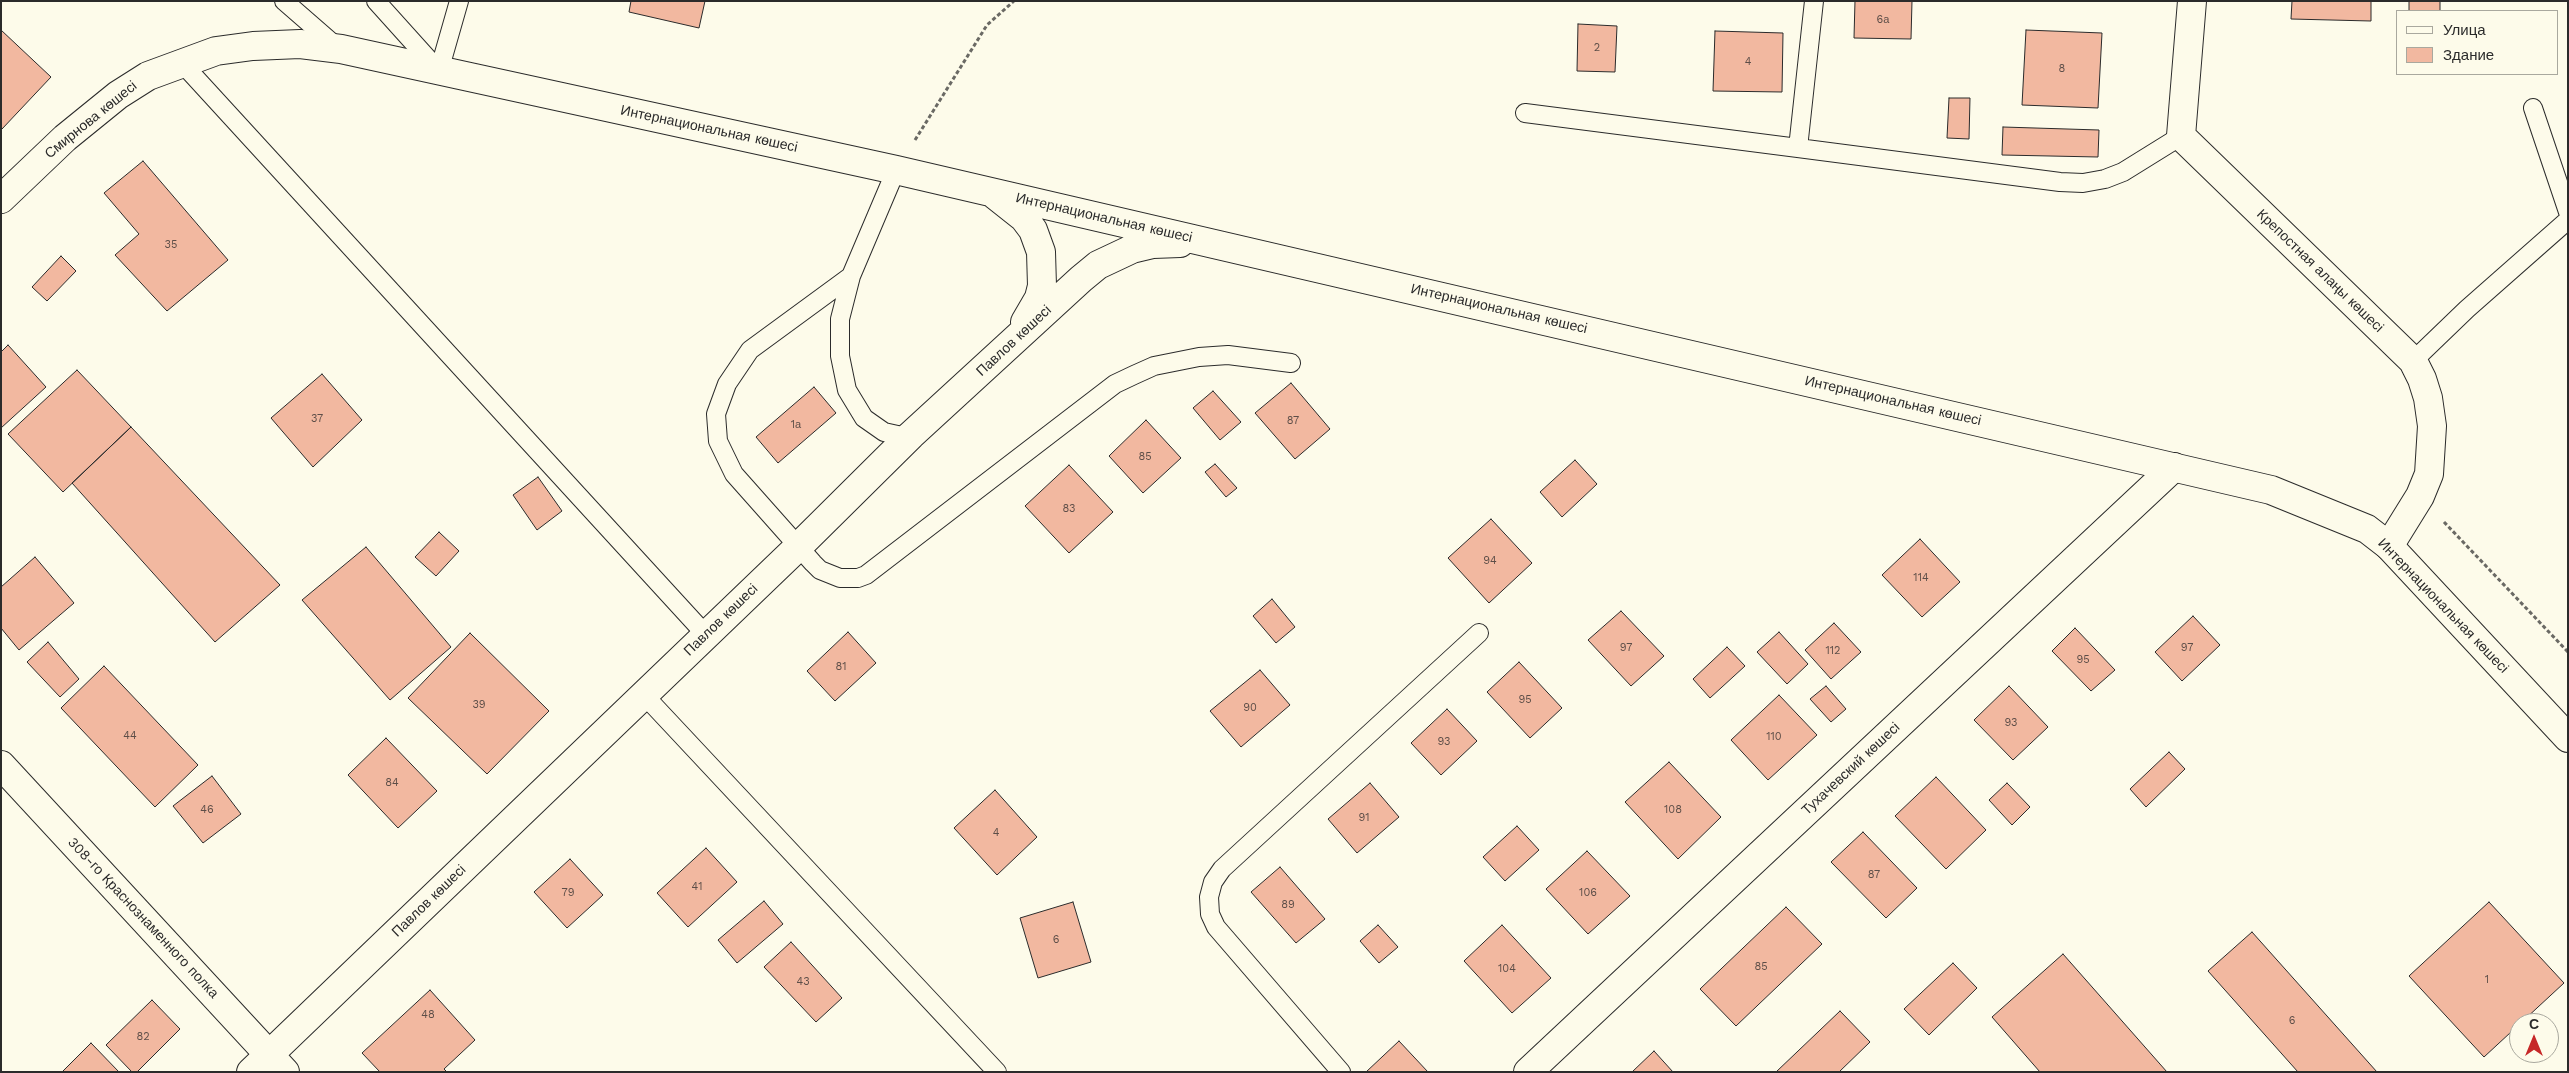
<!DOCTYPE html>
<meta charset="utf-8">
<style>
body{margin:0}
#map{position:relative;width:2569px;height:1073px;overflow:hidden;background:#fdfbea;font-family:"Work Sans",sans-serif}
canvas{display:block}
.frame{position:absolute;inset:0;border:2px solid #2b2b2b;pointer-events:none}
.legend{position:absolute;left:2396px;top:10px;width:162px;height:65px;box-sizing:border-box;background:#fdfbea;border:1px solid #a9a89e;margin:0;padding:6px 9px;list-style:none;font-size:15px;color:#2b2b2b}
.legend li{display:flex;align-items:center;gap:10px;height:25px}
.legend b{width:25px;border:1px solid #a9a89e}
.north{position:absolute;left:2509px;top:1013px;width:50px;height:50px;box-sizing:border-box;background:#fdfbea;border:1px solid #a9a89e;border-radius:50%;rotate:0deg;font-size:14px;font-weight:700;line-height:20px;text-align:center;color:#2b2b2b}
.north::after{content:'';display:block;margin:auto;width:18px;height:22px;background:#c62828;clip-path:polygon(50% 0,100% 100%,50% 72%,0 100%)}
</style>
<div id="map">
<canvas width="2569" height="1073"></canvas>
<div class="frame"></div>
<ul class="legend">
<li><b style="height:6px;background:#fdfbea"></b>Улица</li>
<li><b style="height:14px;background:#f2b8a0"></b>Здание</li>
</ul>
<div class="north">С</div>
</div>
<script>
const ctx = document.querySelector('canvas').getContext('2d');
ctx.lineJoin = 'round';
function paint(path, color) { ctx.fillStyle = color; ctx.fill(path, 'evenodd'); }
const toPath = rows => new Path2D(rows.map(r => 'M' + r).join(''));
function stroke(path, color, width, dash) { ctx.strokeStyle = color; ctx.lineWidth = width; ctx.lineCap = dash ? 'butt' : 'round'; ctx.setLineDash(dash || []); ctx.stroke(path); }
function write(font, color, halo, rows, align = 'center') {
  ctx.font = font + ' "Work Sans",sans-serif'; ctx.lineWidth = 4; ctx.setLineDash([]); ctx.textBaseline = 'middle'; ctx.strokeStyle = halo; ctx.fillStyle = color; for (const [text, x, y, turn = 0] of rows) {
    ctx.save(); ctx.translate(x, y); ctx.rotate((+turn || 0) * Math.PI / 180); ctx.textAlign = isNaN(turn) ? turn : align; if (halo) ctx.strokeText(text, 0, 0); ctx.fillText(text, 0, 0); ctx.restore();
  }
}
const building = toPath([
 [631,1,705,1,699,28,629,12,631,1],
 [1855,1,1912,1,1911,39,1854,38,1855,1],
 [2292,1,2371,1,2371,21,2291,19,2292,1],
 [2409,1,2440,1,2440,11,2409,11,2409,1],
 [1578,24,1617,26,1615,72,1577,71,1578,24],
 [1,30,51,77,2,129,1,129,1,30],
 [2026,30,2102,33,2098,108,2022,105,2026,30],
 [1715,31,1783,33,1782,92,1713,91,1715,31],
 [1949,98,1970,98,1969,139,1947,138,1949,98],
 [2003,127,2099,130,2098,157,2002,155,2003,127],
 [143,161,228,260,167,311,115,255,139,234,104,193,143,161],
 [61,256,76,271,47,301,32,287,61,256],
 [8,345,46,387,1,428,1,352,8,345],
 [77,370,131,427,63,492,8,434,77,370],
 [322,374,362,420,313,467,271,418,322,374],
 [1291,383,1330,429,1295,459,1255,413,1291,383],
 [814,387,836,413,778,463,756,437,814,387],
 [1213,391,1241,422,1220,440,1193,408,1213,391],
 [1146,420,1181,458,1143,493,1109,456,1146,420],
 [131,427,280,585,215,642,72,483,131,427],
 [1575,460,1597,484,1562,517,1540,492,1575,460],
 [1215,464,1237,488,1226,497,1205,472,1215,464],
 [1069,465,1113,512,1069,553,1025,506,1069,465],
 [538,477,562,511,537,530,513,495,538,477],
 [1491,519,1532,563,1489,603,1448,558,1491,519],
 [439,532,459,551,436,576,415,557,439,532],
 [1920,539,1960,582,1922,617,1882,575,1920,539],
 [366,547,451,647,390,700,302,600,366,547],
 [35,557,74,603,19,650,1,628,1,587,35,557],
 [1272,599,1295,627,1276,643,1253,616,1272,599],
 [1621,611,1664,656,1631,686,1588,640,1621,611],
 [2193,616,2220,645,2182,681,2155,652,2193,616],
 [1834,623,1861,652,1831,679,1805,650,1834,623],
 [2075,628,2115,670,2091,691,2052,651,2075,628],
 [848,632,876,663,835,701,807,671,848,632],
 [1779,632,1808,664,1787,684,1757,652,1779,632],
 [470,633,549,711,487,774,408,698,470,633],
 [48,642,79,679,60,697,27,662,48,642],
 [1727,647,1745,666,1710,698,1693,679,1727,647],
 [1519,662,1562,708,1530,738,1487,692,1519,662],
 [104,666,198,765,155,807,61,708,104,666],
 [1260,670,1290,705,1241,747,1210,711,1260,670],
 [1826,686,1846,709,1831,722,1810,699,1826,686],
 [2009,686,2048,727,2013,760,1974,720,2009,686],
 [1779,695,1817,735,1768,780,1731,740,1779,695],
 [1447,709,1477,741,1441,775,1411,743,1447,709],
 [386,738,437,791,398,828,348,775,386,738],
 [2169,752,2185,769,2146,807,2130,789,2169,752],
 [1669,762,1721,817,1678,859,1625,802,1669,762],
 [212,776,241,814,203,843,173,806,212,776],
 [1936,777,1986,830,1946,869,1895,816,1936,777],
 [1370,783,1399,817,1357,853,1328,819,1370,783],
 [2007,783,2030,807,2012,825,1989,800,2007,783],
 [995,790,1037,837,997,875,954,828,995,790],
 [1517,826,1539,850,1505,881,1483,857,1517,826],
 [1863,832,1917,888,1886,918,1831,862,1863,832],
 [706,848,737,882,688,927,657,893,706,848],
 [1587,851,1630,896,1588,934,1546,889,1587,851],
 [570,859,603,895,567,928,534,892,570,859],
 [1280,867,1325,919,1296,943,1251,892,1280,867],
 [764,901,783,924,737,963,718,940,764,901],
 [1073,902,1091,962,1038,978,1020,918,1073,902],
 [2489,902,2564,983,2484,1057,2409,976,2489,902],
 [1786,907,1822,944,1736,1026,1700,989,1786,907],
 [1378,925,1398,947,1379,963,1360,941,1378,925],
 [1502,925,1551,978,1512,1013,1464,961,1502,925],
 [2252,932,2377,1072,2298,1072,2208,971,2252,932],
 [791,942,842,998,816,1022,764,967,791,942],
 [2063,954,2167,1072,2040,1072,1992,1017,2063,954],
 [1953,963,1977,988,1929,1035,1904,1009,1953,963],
 [430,990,475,1040,444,1069,447,1072,380,1072,362,1053,430,990],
 [152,1000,180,1029,137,1072,132,1072,106,1045,152,1000],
 [1840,1011,1870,1042,1839,1072,1776,1072,1840,1011],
 [1399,1041,1428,1072,1366,1072,1399,1041],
 [91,1043,119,1072,62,1072,91,1043],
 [1654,1051,1673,1072,1632,1072,1654,1051]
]);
const path = toPath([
 [915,140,987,25,1014,1],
 [2444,522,2568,652]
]);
const lane = toPath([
 [284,1,338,48],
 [376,1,439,71,459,1],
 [1814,1,1798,148,2060,182,2083,183,2105,179,2123,172,2181,136],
 [181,62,706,635],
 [2533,108,2568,212],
 [1525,113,1798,148],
 [896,170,851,276,840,319,840,356,847,390,864,418,884,432,902,436,911,435],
 [851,276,750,350,727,384,716,414,718,441,734,474,813,563,820,570,840,578,858,578,866,575,1115,384,1134,375,1154,366,1199,357,1228,355,1291,363],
 [2413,361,2467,309,2568,220],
 [644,695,997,1072],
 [1341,1072,1216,927,1210,914,1209,897,1213,882,1222,869,1479,633]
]);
const street = toPath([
 [2192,1,2181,136,2413,361,2422,379,2428,398,2432,426,2429,474,2420,496,2389,546],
 [1,765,285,1072],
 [1528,1072,2174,467]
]);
const secondary = toPath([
 [995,195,1024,218,1033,230,1041,252,1042,286,1039,298,1025,322],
 [1,199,65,138,118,95,148,76,216,51,253,46,300,44,341,49,896,170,2271,490,2367,529,2389,546,2568,738],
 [251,1072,798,547,911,435,1081,279,1098,265,1132,249,1153,244,1180,243]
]);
const numberNames = [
 ["6а",1883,20],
 ["2",1597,48],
 ["4",1748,62],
 ["8",2062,69],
 ["35",171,245],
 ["37",317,419],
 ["87",1293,421],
 ["1а",796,425],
 ["85",1145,457],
 ["83",1069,509],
 ["94",1490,561],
 ["114",1921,578],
 ["97",1626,648],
 ["97",2187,648],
 ["112",1833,651],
 ["95",2083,660],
 ["81",841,667],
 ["95",1525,700],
 ["39",479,705],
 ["90",1250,708],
 ["93",2011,723],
 ["44",130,736],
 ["110",1774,737],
 ["93",1444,742],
 ["84",392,783],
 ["46",207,810],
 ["108",1673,810],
 ["91",1364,818],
 ["4",996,833],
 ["87",1874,875],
 ["41",697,887],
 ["79",568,893],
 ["106",1588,893],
 ["89",1288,905],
 ["6",1056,940],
 ["85",1761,967],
 ["104",1507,969],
 ["1",2487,980],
 ["43",803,982],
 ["48",428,1015],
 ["6",2292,1021],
 ["82",143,1037]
];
const streetNames = [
 ["Смирнова көшесі",91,120,-39],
 ["Интернациональная көшесі",709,129,12],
 ["Интернациональная көшесі",1104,218,13],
 ["Крепостная алаңы көшесі",2320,271,44],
 ["Интернациональная көшесі",1499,309,13],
 ["Павлов көшесі",1014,341,-43],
 ["Интернациональная көшесі",1893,401,13],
 ["Интернациональная көшесі",2443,606,46],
 ["Павлов көшесі",721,620,-44],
 ["Тухачевский көшесі",1851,769,-43],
 ["Павлов көшесі",429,901,-44],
 ["308-го Краснознаменного полка",143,918,47]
];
paint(building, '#f2b8a0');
stroke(building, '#2b2b2b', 1);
stroke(lane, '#2b2b2b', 20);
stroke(street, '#2b2b2b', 30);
stroke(secondary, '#2b2b2b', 30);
stroke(path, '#6a6964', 3, [4, 2.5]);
stroke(lane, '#fdfbea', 18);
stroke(street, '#fdfbea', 28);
stroke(secondary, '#fdfbea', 28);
write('11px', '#5d4e48', null, numberNames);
write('14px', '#2b2b2b', '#fdfbea', streetNames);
</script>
